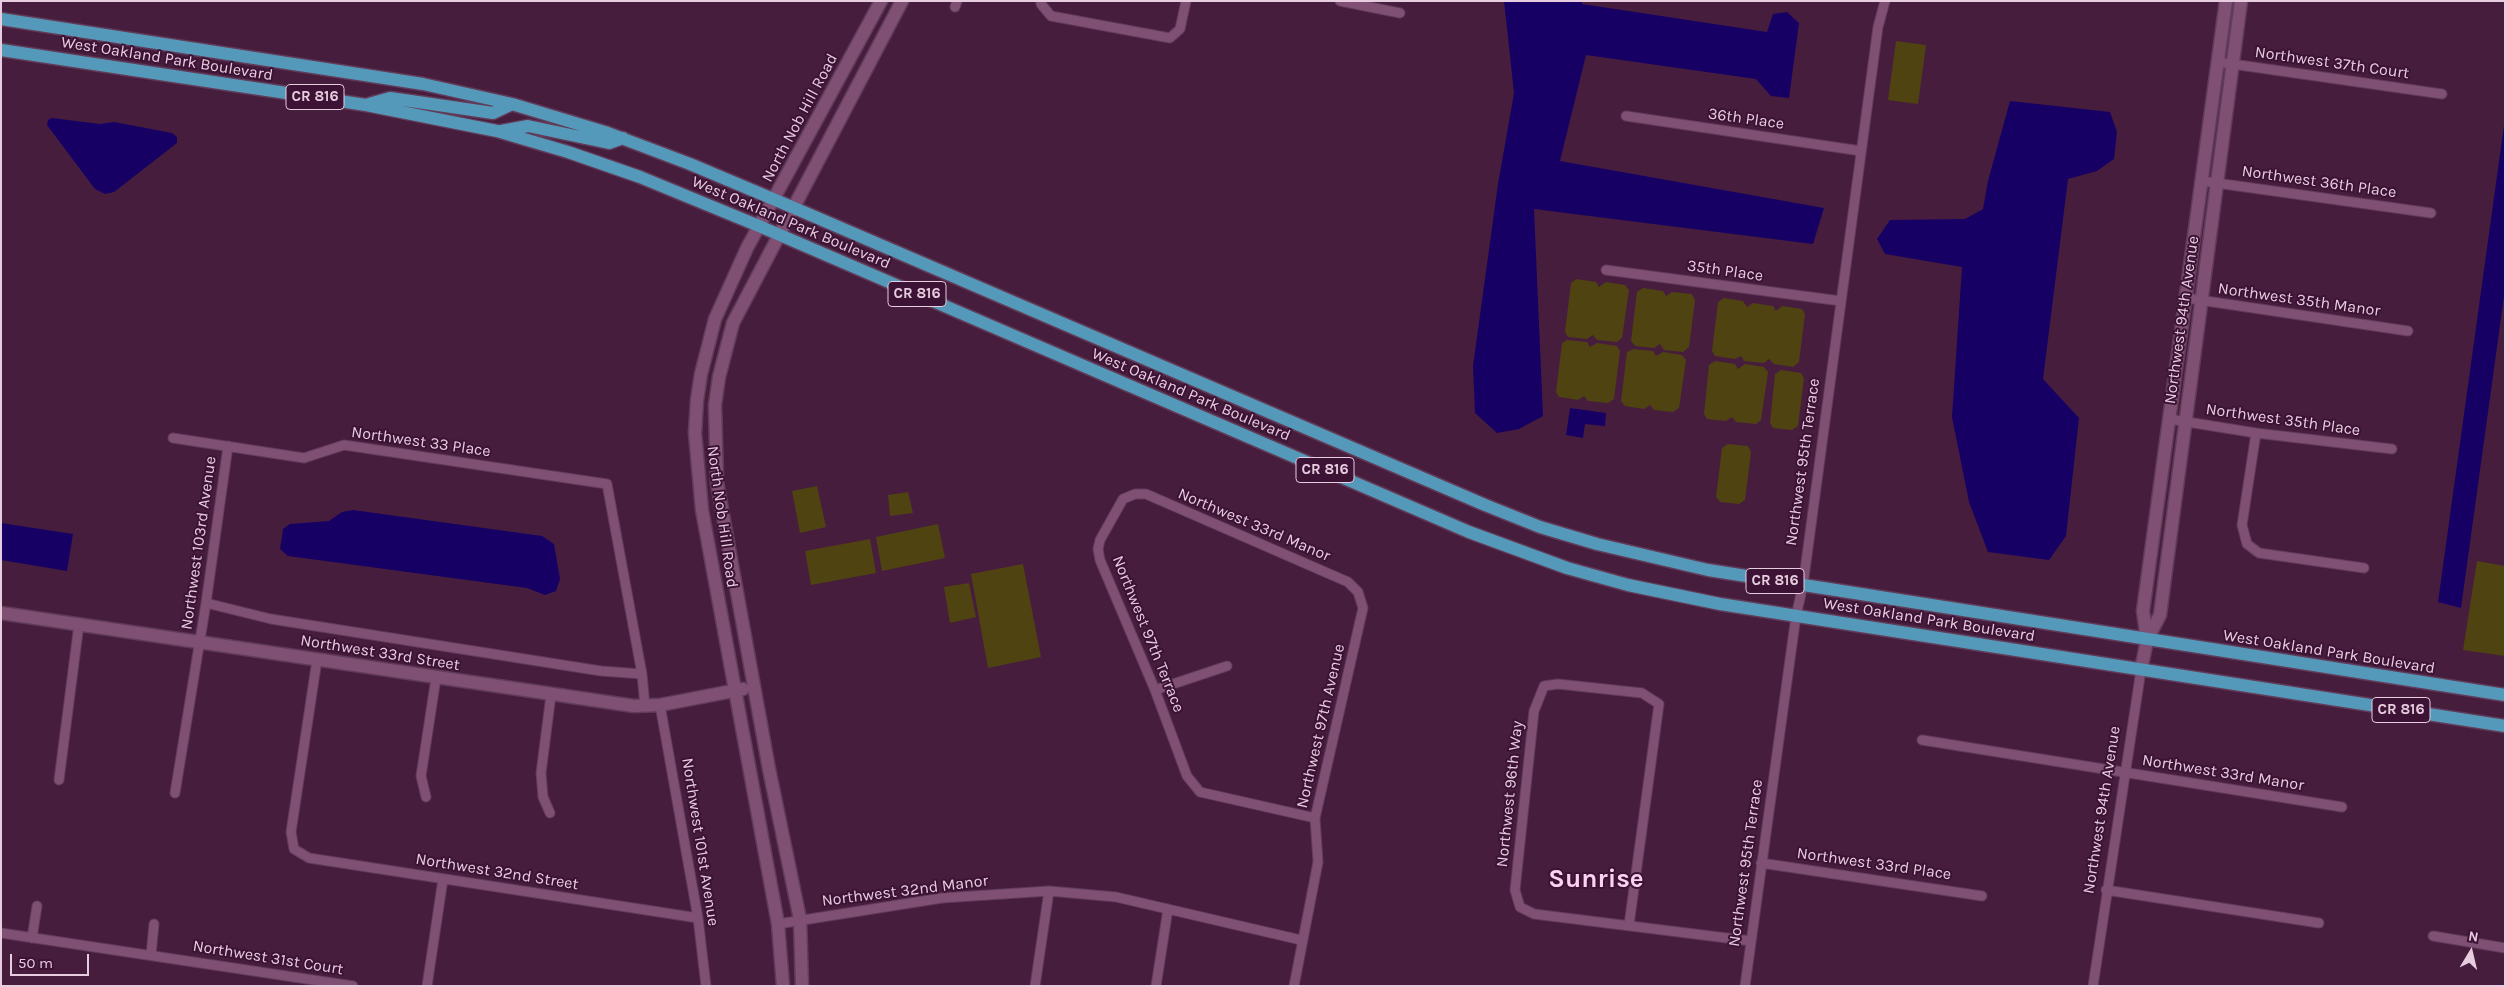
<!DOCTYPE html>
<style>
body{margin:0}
#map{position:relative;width:2506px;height:987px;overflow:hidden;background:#471d3e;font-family:Karla,sans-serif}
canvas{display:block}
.frame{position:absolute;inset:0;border:2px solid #e8cce0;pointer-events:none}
.north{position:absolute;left:2446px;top:927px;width:50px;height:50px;-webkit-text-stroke:4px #3c1334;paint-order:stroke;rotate:9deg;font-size:14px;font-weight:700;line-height:20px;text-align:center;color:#e8cce0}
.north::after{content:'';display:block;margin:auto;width:18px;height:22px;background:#e8cce0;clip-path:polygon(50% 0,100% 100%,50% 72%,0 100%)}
.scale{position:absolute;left:10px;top:954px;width:79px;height:22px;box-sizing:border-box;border:2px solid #e8cce0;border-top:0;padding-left:6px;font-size:15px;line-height:18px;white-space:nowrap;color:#e8cce0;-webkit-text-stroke:4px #3c1334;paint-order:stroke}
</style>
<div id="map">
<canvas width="2506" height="987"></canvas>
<div class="frame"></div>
<div class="north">N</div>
<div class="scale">50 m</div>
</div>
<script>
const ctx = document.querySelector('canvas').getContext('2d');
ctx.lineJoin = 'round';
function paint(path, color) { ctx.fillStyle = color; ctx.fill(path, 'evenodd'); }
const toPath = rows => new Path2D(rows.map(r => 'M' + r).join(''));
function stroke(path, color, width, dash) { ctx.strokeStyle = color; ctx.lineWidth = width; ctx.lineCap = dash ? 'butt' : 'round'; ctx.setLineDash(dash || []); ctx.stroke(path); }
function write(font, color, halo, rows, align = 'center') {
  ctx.font = font + ' Karla,sans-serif'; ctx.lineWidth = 4; ctx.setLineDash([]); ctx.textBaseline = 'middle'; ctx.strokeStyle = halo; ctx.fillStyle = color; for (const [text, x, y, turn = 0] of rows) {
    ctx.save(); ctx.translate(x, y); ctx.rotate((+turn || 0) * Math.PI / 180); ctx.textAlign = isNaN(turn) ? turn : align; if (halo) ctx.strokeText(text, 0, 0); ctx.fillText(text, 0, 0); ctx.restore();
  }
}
const green = toPath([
 [1896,41,1926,45,1918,104,1888,100],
 [1576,279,1596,282,1599,287,1606,282,1625,285,1629,290,1622,338,1617,342,1597,340,1593,335,1587,339,1568,337,1565,332,1571,283],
 [1643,288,1663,291,1666,296,1672,292,1692,294,1695,300,1689,347,1683,352,1664,350,1660,344,1654,348,1635,346,1631,341,1637,292],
 [1724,298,1743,301,1747,307,1753,303,1773,306,1776,311,1782,306,1802,309,1805,314,1799,362,1793,367,1774,364,1769,359,1764,363,1744,361,1741,356,1735,359,1715,356,1712,351,1718,302],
 [1567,340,1587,342,1590,347,1597,343,1617,346,1620,351,1614,399,1608,403,1588,401,1584,396,1578,400,1559,397,1556,392,1562,343],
 [1633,349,1653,351,1656,356,1663,352,1682,355,1686,360,1679,408,1673,412,1654,410,1650,405,1644,409,1625,406,1621,401,1627,352],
 [1715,361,1735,364,1738,369,1745,364,1764,367,1768,372,1761,420,1756,424,1736,422,1732,417,1726,421,1707,419,1704,414,1709,365],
 [1781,370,1801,373,1804,378,1798,426,1792,430,1773,428,1770,423,1775,374],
 [1728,444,1748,446,1751,452,1745,500,1739,504,1720,502,1716,497,1722,448],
 [817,486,826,527,800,533,792,491],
 [908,492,913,513,890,516,888,495],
 [938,524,945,558,882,571,876,537],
 [870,539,876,573,811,585,805,551],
 [2477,561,2505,566,2505,656,2463,650],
 [1023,564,1041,657,988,668,971,574],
 [969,583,976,617,950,623,944,587]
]);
const water = toPath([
 [1504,1,1582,1,1582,4,1767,32,1773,14,1787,12,1799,23,1789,98,1771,96,1756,79,1586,55,1560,161,1824,208,1813,244,1534,209,1543,416,1519,429,1497,433,1475,413,1473,366,1498,184,1514,93],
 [2010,101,2110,112,2117,132,2114,159,2097,171,2068,179,2043,379,2079,418,2066,536,2049,560,1988,552,1969,502,1952,417,1962,267,1885,254,1877,239,1890,220,1965,219,1983,209,1988,181],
 [52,118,100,124,114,122,172,133,177,137,177,143,114,192,105,194,95,189,47,125,48,120],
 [2505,118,2505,289,2461,608,2438,602],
 [1570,408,1606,413,1605,426,1585,424,1583,438,1566,435],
 [353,510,542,536,554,544,560,579,556,591,545,595,527,588,288,556,280,549,283,529,290,524,329,521,342,512],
 [1,523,73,534,67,571,1,560]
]);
const street = toPath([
 [1041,1,1041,4,1051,16,1170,38,1180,29,1186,1],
 [1340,1,1400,13],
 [955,7,957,1],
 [2218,62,2442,94],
 [1626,116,1861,151],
 [2202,181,2431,213],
 [1606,270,1841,301],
 [2186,298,2408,331],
 [2169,419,2256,433,2392,449],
 [2256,433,2242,525,2247,544,2259,553,2364,568],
 [173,438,304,458,344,445,607,484,642,674,645,706],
 [206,603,271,619,601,671,642,674],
 [317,660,291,832,294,849,309,858,698,918],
 [1155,690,1227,666],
 [660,705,698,918,706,986],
 [1922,740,2342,807],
 [59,780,79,624],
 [175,793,206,603,228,446],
 [426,797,421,776,436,678],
 [550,813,543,797,541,773,551,695],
 [1761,863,1982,896],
 [2106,890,2319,923],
 [778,924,942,898,1049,891,1116,897,1301,940],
 [1629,925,1659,704,1642,693,1558,684,1544,686,1534,711,1515,890,1520,907,1534,914,1751,941],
 [1,933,353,986],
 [2433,936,2505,948],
 [32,938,37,906],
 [151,955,154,924],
 [427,986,443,879],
 [1035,986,1049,891],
 [1156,986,1168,909],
 [1294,986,1318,862,1315,818,1363,608,1358,592,1348,582,1146,494,1135,494,1123,499,1100,540,1098,549,1100,560,1155,690,1187,776,1200,792,1315,818],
 [1745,986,1796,616,1803,585,1878,27,1885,1],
 [2093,986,2141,670]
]);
const secondary = toPath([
 [1,613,634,706,660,705,743,689],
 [2147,640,2143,611,2226,1],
 [2141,670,2147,640,2160,615,2241,1],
 [783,986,778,924,702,510,695,433,697,400,701,374,715,319,747,248,881,1],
 [802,986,800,919,769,769,717,482,715,405,719,377,733,323,902,1]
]);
const primary = toPath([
 [1,19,423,84,512,104,608,133,690,164,792,207,1485,505,1540,527,1597,544,1708,570,2505,695],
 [1,50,366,105,497,131,568,152,640,177,759,226,1469,532,1567,568,1628,585,1720,604,2505,726],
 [369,104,390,98,493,113,512,104],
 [501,131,528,126,609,143,623,138]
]);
const shields = [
 [315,97,58],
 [917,294,58],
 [1325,470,58],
 [1775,581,58],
 [2401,710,58]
];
const shieldNames = [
 ["CR 816",315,97],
 ["CR 816",917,294],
 ["CR 816",1325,470],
 ["CR 816",1775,581],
 ["CR 816",2401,710]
];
const streetNames = [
 ["West Oakland Park Boulevard",167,59,9],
 ["Northwest 37th Court",2332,63,8],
 ["North Nob Hill Road",800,118,-62],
 ["36th Place",1746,119,8],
 ["Northwest 36th Place",2319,182,8],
 ["West Oakland Park Boulevard",791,223,23],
 ["35th Place",1725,271,8],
 ["Northwest 35th Manor",2299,300,8],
 ["Northwest 94th Avenue",2182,320,-82],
 ["West Oakland Park Boulevard",1191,395,23],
 ["Northwest 35th Place",2283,420,8],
 ["Northwest 33 Place",421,442,8],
 ["Northwest 95th Terrace",1803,462,-82],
 ["North Nob Hill Road",722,517,82],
 ["Northwest 33rd Manor",1254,525,23],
 ["Northwest 103rd Avenue",199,543,-82],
 ["West Oakland Park Boulevard",1929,620,9],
 ["Northwest 97th Terrace",1148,634,68],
 ["West Oakland Park Boulevard",2329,652,9],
 ["Northwest 33rd Street",380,653,9],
 ["Northwest 97th Avenue",1321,726,-77],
 ["Northwest 33rd Manor",2223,773,9],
 ["Northwest 96th Way",1510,794,-84],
 ["Northwest 94th Avenue",2102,810,-81],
 ["Northwest 101st Avenue",700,842,81],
 ["Northwest 95th Terrace",1746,863,-82],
 ["Northwest 33rd Place",1874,864,8],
 ["Northwest 32nd Street",497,872,9],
 ["Northwest 32nd Manor",905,891,-7],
 ["Northwest 31st Court",268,958,9]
];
const townNames = [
 ["Sunrise",1596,880]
];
paint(green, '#4e4311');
paint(water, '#170064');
stroke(street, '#613c59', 11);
stroke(secondary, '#613c59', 15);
stroke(primary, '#613c59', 15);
stroke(street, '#7f5073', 9);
stroke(secondary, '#7f5073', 12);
stroke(primary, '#5599ba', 12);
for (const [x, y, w] of shields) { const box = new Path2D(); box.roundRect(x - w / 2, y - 12.5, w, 25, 4); ctx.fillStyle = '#3c1334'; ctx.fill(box); stroke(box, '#e8cce0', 1); }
write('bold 15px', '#e8cce0', null, shieldNames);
write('16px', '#e8cce0', '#3c1334', streetNames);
write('bold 26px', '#fdd1f0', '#3c1334', townNames);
</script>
